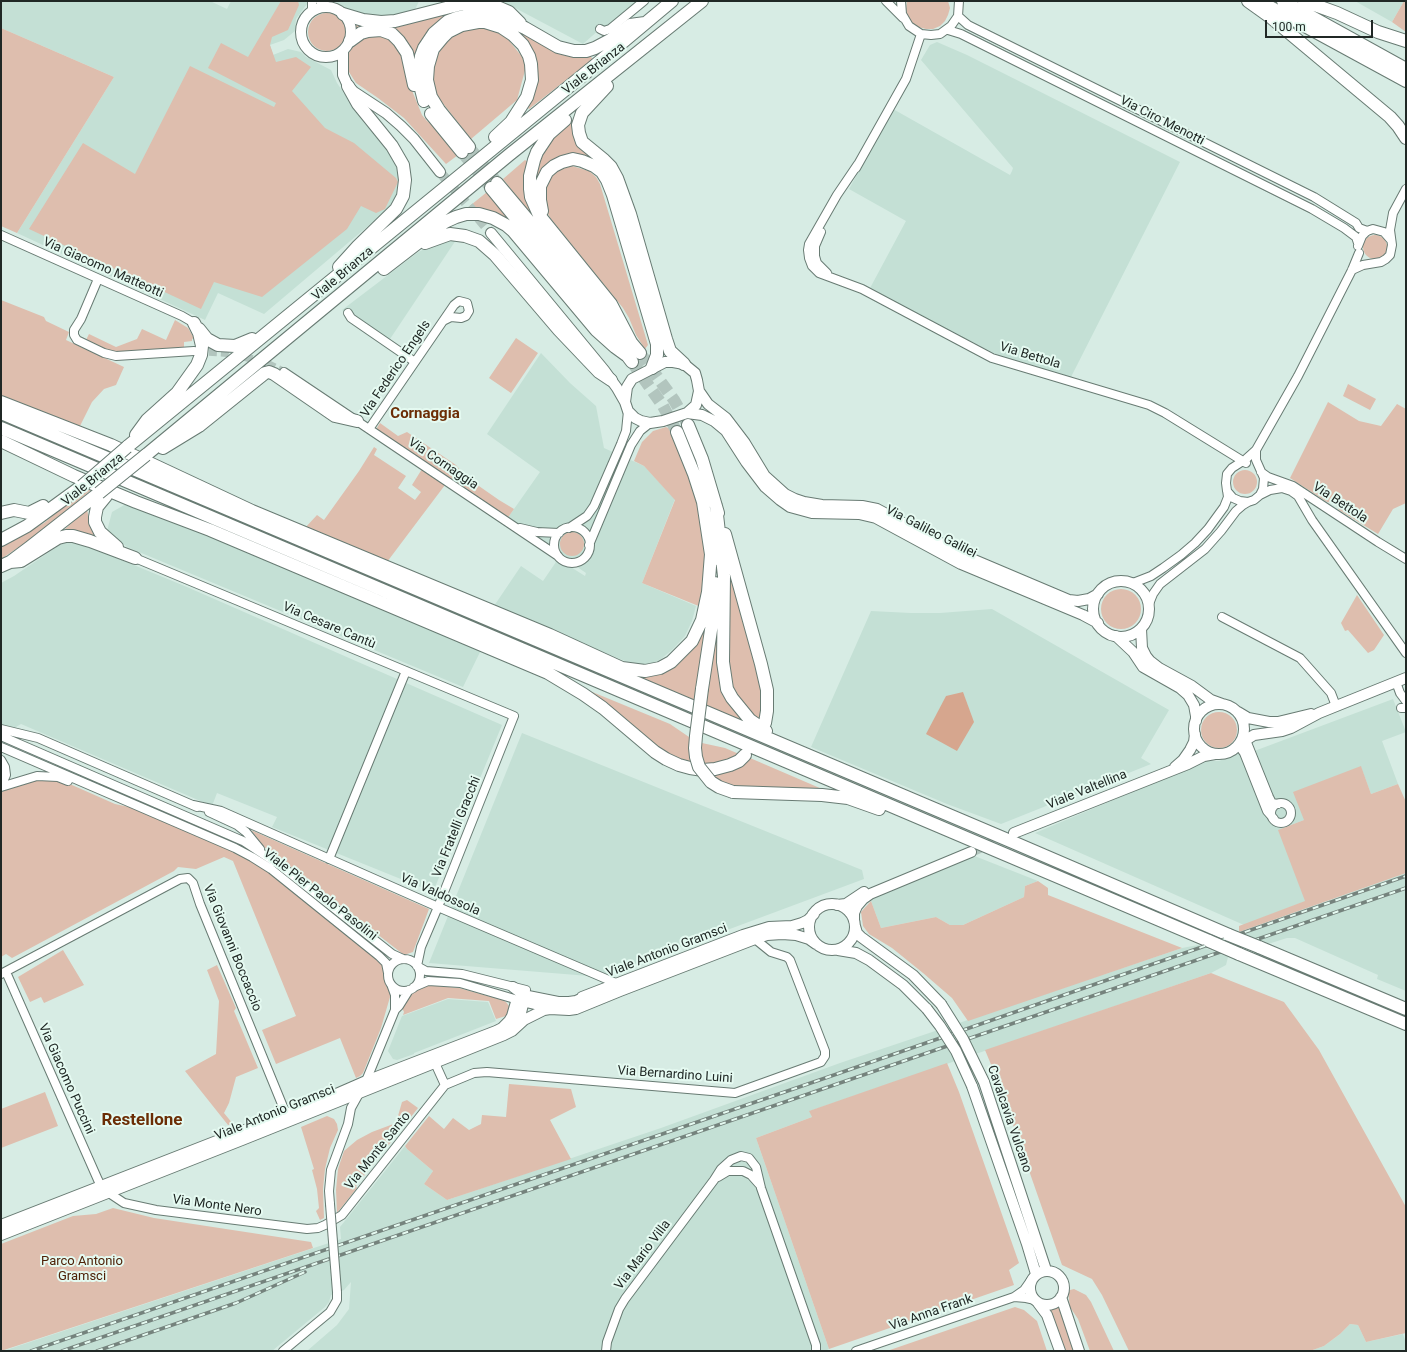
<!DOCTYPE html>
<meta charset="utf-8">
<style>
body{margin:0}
#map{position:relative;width:1407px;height:1352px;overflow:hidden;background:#d7ece4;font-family:Roboto,sans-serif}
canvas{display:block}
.frame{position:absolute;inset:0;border:2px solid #202825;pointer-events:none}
.scale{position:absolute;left:1265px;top:20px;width:108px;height:18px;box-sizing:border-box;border:2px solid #202825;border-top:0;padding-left:5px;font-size:12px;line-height:14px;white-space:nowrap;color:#202825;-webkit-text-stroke:3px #e5faf1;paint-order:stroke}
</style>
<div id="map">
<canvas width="1407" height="1352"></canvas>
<div class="frame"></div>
<div class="scale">100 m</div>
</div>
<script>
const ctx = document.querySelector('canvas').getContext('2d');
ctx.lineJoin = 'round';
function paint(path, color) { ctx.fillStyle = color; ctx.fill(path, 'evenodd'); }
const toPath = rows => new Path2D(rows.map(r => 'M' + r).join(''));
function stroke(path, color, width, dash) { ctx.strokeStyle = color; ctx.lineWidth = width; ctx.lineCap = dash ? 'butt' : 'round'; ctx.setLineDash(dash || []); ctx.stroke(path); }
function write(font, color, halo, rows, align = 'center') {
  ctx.font = font + ' Roboto,sans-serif'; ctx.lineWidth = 4; ctx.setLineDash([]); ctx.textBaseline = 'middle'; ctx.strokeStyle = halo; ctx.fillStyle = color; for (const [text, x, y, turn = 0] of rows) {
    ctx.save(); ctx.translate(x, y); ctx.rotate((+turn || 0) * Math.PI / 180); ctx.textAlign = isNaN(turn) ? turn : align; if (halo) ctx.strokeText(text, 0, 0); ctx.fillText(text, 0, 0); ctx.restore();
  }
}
const built = toPath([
 [1,1,210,1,227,9,231,1,307,1,307,4,296,19,295,31,284,40,270,45,273,55,288,49,301,52,306,57,331,70,337,83,364,123,388,149,397,166,401,184,394,204,264,314,218,293,205,320,17,233,114,77,1,28],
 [334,1,419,1,414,12,381,18,353,12],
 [502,1,639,1,607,27,600,29,583,44],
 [1355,1,1404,1,1392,22],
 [937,42,967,55,1180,162,1070,379,998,355,869,290,906,221,849,189,893,109,1010,175,1012,171,1013,168,921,60,930,45],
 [456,240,388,342,342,310,417,253,431,245,445,241],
 [541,353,570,383,596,406,604,448,644,466,675,499,642,583,696,606,692,621,685,636,672,650,661,659,653,663,641,665,627,662,494,606,521,566,543,581,558,559,585,576,586,573,507,519,540,472,487,434],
 [126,504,216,539,481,650,463,687,127,547,107,531,112,512],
 [71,539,187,587,502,725,433,892,272,827,277,817,217,793,212,806,21,724,16,727,9,730,1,726,1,583,14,576,64,542],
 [992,609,1169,710,1141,758,1151,764,1001,824,947,804,811,747,871,611,911,613,940,613],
 [1393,699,1406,732,1382,741,1398,784,1371,794,1361,767,1304,820,1279,830,1306,901,1244,925,1035,833,1206,761,1219,761,1245,751,1249,753],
 [522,733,862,870,864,879,601,977,429,963],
 [972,855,1038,881,1025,886,1024,897,963,925,950,925,936,917,881,928,871,901,881,891],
 [1406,873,1406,991,1377,979,1378,975,1295,938,1287,938,1268,944,1239,932],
 [1198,945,1228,957,1226,965,1211,973,810,1111,812,1117,756,1138,829,1349,825,1351,307,1351,337,1325,349,1309,351,1282,344,1290,331,1295,329,1302,325,1307,272,1351,3,1351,341,1239,340,1227,405,1146,407,1149,433,1171,424,1184,447,1200,661,1128,840,1063,1182,948],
 [448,999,488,1002,496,1021,414,1053,414,1054,397,1060,393,1059,388,1051,402,1016],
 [1350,1324,1358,1325,1366,1342,1403,1334,1406,1343,1406,1351,1310,1351,1324,1346,1340,1334]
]);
const green = toPath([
 [281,1,298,1,299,5,288,30,272,37,270,45,276,62,296,57,311,67,292,91,325,128,354,143,396,178,398,182,385,209,376,213,361,206,347,229,262,297,214,282,201,309,29,229,83,143,135,174,190,66,274,107,276,103,208,68,221,43,248,57],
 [907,1,948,1,950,8,948,15,945,21,940,26,933,29,926,29,918,27,912,23,908,17,906,9],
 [1404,1,1406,1,1406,32,1392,22],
 [459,9,471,9,460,11,451,15,416,60,413,60,406,41,356,29,355,22],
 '308 32a19 19 0 1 1 38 0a19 19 0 1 1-38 0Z',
 [495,18,559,54,577,58,590,56,593,59,529,109,527,107,535,62],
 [475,25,503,33,527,63,517,100,471,139,434,92,432,65,448,37],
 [1,28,114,77,17,233,1,226],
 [383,35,397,44,407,70,413,93,422,115,427,121,442,133,458,155,446,164,404,118,378,98,356,83,349,72,348,56,351,48,355,43,360,38],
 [574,119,604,165,579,157,536,185,535,169,547,143],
 [525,160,528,162,526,200,532,216,503,179],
 [572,166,589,171,596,177,600,184,648,345,645,349,636,335,629,318,623,308,551,219,545,209,545,188,552,175,558,170],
 [487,192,513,224,466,209],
 '1363 247a12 12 0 1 1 24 0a12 12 0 1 1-24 0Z',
 [1,300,44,317,46,321,69,332,66,340,124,367,116,385,104,389,92,402,78,430,1,397],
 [175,320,188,328,194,338,192,339,192,341,184,342,184,348,117,352,105,349,86,340,89,334,116,347,137,339,142,329,166,340],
 [516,338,538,353,511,393,489,378],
 [1348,384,1376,399,1370,410,1343,396],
 [1328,402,1359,421,1381,426,1397,404,1406,409,1406,503,1393,509,1378,534,1339,510,1335,503,1327,502,1290,478],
 [380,423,398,436,407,432,456,465,466,477,499,500,514,509,507,519,375,431],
 [666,427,677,432,691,475,711,554,701,607,642,583,675,500,644,466,634,461,642,442,653,431],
 [374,447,377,449,374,455,406,476,398,488,415,500,421,492,412,485,422,469,445,485,387,562,305,528,317,515,324,520,359,471],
 '1233 482a12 12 0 1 1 24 0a12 12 0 1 1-24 0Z',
 [97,479,101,482,31,539,1,559,1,547,44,523],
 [87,509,90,525,101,540,66,531,65,529],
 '560 544a12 12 0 1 1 24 0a12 12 0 1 1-24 0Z',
 [725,545,762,690,760,722,751,714,735,693,730,680,730,611],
 [721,586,728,700,744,723,632,674,650,676,672,667],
 '1101 609a20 20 0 1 1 40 0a20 20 0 1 1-40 0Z',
 [1357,595,1384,635,1374,650,1368,653,1348,630,1345,631,1341,623],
 [585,689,670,724,692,739,702,743,725,748,739,754,733,758,705,766,668,756],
 '1201 730a18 18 0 1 1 36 0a18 18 0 1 1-36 0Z',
 [750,758,829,792,735,789,724,785,709,774,741,765],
 [1361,766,1371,794,1398,784,1406,802,1406,873,1239,932,1239,926,1305,901,1278,830,1304,820,1293,792],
 [37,779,56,779,72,785,115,804,138,809,233,851,267,871,291,889,381,962,384,968,385,976,390,989,390,997,381,1028,363,1073,360,1076,356,1078,340,1038,276,1064,262,1030,296,1016,233,861,224,857,196,869,178,867,174,871,12,958,6,954,1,957,1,792],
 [251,830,429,909,413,952,404,955,277,856,264,847],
 [1038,881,1048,888,1048,895,1182,948,968,1021,952,998,923,973,892,948,869,934,863,926,861,912,871,901,881,928,936,917,950,925,963,925,1024,897,1025,886],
 [63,950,84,985,44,1003,41,997,30,1002,18,977],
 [217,965,236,1008,234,1011,258,1068,236,1077,229,1103,224,1113,233,1124,228,1125,185,1071,216,1054,219,1001,207,970],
 [1211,973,1284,1002,1319,1050,1406,1207,1406,1333,1366,1342,1358,1325,1350,1324,1340,1334,1324,1346,1310,1351,1129,1351,1102,1295,1092,1279,1062,1265,997,1079,985,1050],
 [429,985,459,988,502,1000,506,1002,509,1006,509,1015,496,1019,489,1001,448,998,403,1015,404,1012,402,1008,409,995,420,988],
 [947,1063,959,1092,1019,1263,1009,1270,1014,1285,829,1349,756,1138,812,1117,809,1111],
 [509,1084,571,1089,576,1107,550,1120,571,1159,447,1200,424,1184,433,1171,407,1149,405,1146,429,1116,444,1129,453,1118,469,1130,481,1124,482,1115,506,1117],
 [45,1092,58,1126,1,1148,1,1109],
 [407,1100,418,1108,356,1186,357,1188,337,1213,336,1190,338,1169,344,1151,357,1140,372,1132,396,1123,402,1102],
 [327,1116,334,1119,337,1124,338,1130,330,1148,325,1169,323,1189,324,1218,320,1220,316,1211,319,1208,317,1189,312,1170,314,1169,301,1127],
 [113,1208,154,1218,311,1242,313,1248,1,1351,1,1244,73,1216,96,1214],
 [1074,1289,1086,1295,1091,1302,1114,1351,1090,1351,1078,1319,1070,1307,1068,1292,1070,1290],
 [1059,1303,1075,1351,1063,1351,1048,1307],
 [1015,1307,1024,1310,1037,1321,1047,1351,887,1351]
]);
const water = toPath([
 [963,692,974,722,957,751,926,734,946,696]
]);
const minorTunnel = toPath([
 [197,351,227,353,249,358,270,365,284,372]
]);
const majorTunnel = toPath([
 [440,172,491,233],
 [971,852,1007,836]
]);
const highwayTunnel = toPath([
 [469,147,495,180],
 [462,152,491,188],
 [640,353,674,400,688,425],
 [632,362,663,406,677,432]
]);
const minor = toPath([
 [320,1,328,7],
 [886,1,903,18],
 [901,1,902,14,909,26,921,34,931,35,940,34,951,26,958,16,959,1],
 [312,11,312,1],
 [958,16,968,25,1314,197,1356,223,1359,228,1367,231],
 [600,29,604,31,610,29,644,1],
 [948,30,961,34,1312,209,1344,228,1356,237,1358,243],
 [858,164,837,195,809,244,808,250,809,258,812,266,819,273,862,289,992,358,1149,405,1165,413,1246,463],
 [856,168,906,79,921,34],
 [821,232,815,246,815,256,817,263,827,273],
 [1,235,182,316,194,323],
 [1358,246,1362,236,1367,231,1373,229,1384,232,1391,240],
 [1352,270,1363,265,1381,262,1386,259,1390,255,1392,245,1390,230,1393,213,1406,189],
 [98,279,81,319,74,330,74,335,77,340,104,353,116,356,194,351],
 [348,313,351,318,415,362],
 [284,372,558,556],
 [369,429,454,305,459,301,467,303,469,311,466,316,461,318,451,317,443,321],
 [1256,450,1256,460,1264,478,1263,489,1260,495,1254,500,1248,502,1240,501,1233,498,1227,491,1226,483,1227,474,1232,468,1246,459,1256,450,1298,376,1352,270,1359,253],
 [1261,472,1268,477,1293,486,1378,542,1406,559],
 [1260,495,1270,490,1282,488,1291,491,1298,496,1312,520,1406,653],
 '554 545a18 18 0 1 1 36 0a18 18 0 1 1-36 0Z',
 [520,528,537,532,559,533],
 [569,528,587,516,594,506,621,444,626,431,628,411],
 [589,545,631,445,640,431,650,423],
 [135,558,514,716,438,907,421,947,417,966],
 [1133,583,1151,576,1163,568,1181,555,1195,543,1208,529,1224,507,1228,497,1227,490],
 [1149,604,1153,594,1160,584,1205,549,1221,531,1236,511,1243,505,1248,502],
 [1222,617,1300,658,1331,693,1336,706],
 [1396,682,1400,693,1406,701],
 [1401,708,1406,708],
 [1,729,38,738,197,807],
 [1244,735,1269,797,1272,803,1278,804],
 [1,736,243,841,281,866,392,954,403,959],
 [1239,746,1244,753,1267,811,1274,819],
 [1,747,235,848,252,857,271,869,379,956,386,963,388,973],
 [1,760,5,767,6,775,1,786],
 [1,787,37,776,58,777,68,781],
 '1271 813a10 10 0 1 1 20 0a10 10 0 1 1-20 0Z',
 [193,805,221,811,438,907,618,984],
 [209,812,237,825,246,832,260,849],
 [329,859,406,671],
 '388 975a16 16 0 1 1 32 0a16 16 0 1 1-32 0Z',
 [417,966,426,971,462,974,526,990],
 [6,972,98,1180,101,1186,109,1193,124,1203,156,1210,307,1229,318,1228,325,1225,342,1215,445,1085,474,1073,487,1072,735,1093,821,1062,825,1056,825,1051,790,960,787,957,771,952,755,939],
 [1,974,180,879,188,878,193,883,200,904,286,1114],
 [391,984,395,995,395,1010],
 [414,987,428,981,460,983,518,1000],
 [435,1063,445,1085],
 [718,1177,728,1171,743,1171,751,1175,759,1184],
 [330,1204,329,1191,331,1170,348,1124,351,1108,366,1081,395,1010,399,1006,409,990],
 [1014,1297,1026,1298,1035,1300],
 [283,1351,330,1312,337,1300,337,1292],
 [606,1351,607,1342,619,1309,625,1299,714,1180,721,1169,731,1160,741,1156,749,1158,756,1167,761,1188,816,1345,816,1351],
 [856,1351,1014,1297,1024,1290,1031,1280]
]);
const major = toPath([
 '301 32a25 25 0 1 1 50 0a25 25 0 1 1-50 0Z',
 [343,51,343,75,348,86,354,92,386,113,401,126,414,139,440,172],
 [491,233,604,370,617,388,625,402],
 [665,362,673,362,684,364,695,373,697,380,699,391,696,405,687,413,663,421,650,423,641,421,635,418,628,411,625,402,627,387,632,379,665,362],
 [699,391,708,404,726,418,745,443,765,476,785,494,795,499,804,502,822,505,862,506,877,509,965,556,1069,600,1078,601,1089,599,1098,594],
 [687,413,702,415,714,421,726,431,746,462,765,487,780,500,790,507,812,513,859,514,876,518,961,564,1083,615,1098,623],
 '1093 609a28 28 0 1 1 56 0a28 28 0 1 1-56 0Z',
 [1141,629,1142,648,1146,656,1150,661,1159,668,1192,686,1211,700,1222,704],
 [1116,636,1133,652,1143,667,1180,688,1188,695,1194,705,1196,716,1196,721],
 '1194 729a25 25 0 1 1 50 0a25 25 0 1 1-50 0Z',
 [1238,712,1248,718,1269,722,1278,722,1311,714],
 [1239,746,1246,740,1254,735,1282,731,1291,728,1319,713,1406,678],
 [1175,767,1183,760,1190,750,1194,742,1195,734],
 [1014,833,1188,764,1204,756,1215,754],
 '809 927a23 23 0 1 1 46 0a23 23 0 1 1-46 0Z',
 [837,905,846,904,864,892],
 [854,921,854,913,857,906,863,899,870,894,971,852],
 [855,926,857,933,861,937,913,975,941,1004],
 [838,950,856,953,869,960,903,985,927,1009],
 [513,987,521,993,524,1000,521,1013,514,1026],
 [582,997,743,935,769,927,792,926,802,923,808,920,814,914],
 [518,1000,551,1008],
 [984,1082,1046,1270],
 [972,1086,1027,1244,1036,1274],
 [1,1225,327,1098,366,1081,496,1031,502,1028,509,1021,512,1016,516,1002,523,996,528,996,558,1002,569,1002,576,1001,589,995],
 [1,1235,242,1140,504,1035,512,1031,524,1020,544,1010,550,1009,569,1010,576,1009,620,991,755,939,767,935,782,934,796,935,809,939,816,944],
 '1030 1288a17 17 0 1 1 34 0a17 17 0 1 1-34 0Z',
 [1061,1297,1079,1351],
 [1038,1303,1047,1315,1060,1351]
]);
const highway = toPath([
 [1248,1,1269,16,1390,117,1398,126,1406,138],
 [1259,1,1406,81],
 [1283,1,1406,69],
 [1304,1,1337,13,1378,32,1406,41],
 [343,14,363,20,381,22,395,21,462,4,488,3,509,12,520,23],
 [350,41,361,33,368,31,381,30,392,34,399,41,407,53,414,85],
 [607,86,582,113,578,125,579,133,582,142,604,160,611,167,617,178,630,214,666,339,670,351,684,364],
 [424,101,418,77,421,56,424,48,434,33,448,21,456,18,472,14,489,14,507,20,525,28,558,47,574,51,586,51,595,48,610,40,630,25,645,23],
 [431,114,462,152],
 [565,120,549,134,537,152,534,160,530,176,530,189,531,197,539,215,611,304,633,346],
 [469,147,439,110,431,97,427,80,428,66,433,49,443,37,448,32,462,25,478,22,485,22,501,27,513,35,523,45,529,56,531,64,532,80,527,97,511,122,495,137],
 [497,183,640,353],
 [491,188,606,328,632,362],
 [542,211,540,200,540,186,547,172,554,166,562,162,573,159,582,161,594,166,602,172,607,180,613,195,657,344,657,355,652,368],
 [425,243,450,234,465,236,479,241,495,255,559,330,599,372,611,380],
 [339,267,358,246,396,209,403,196,405,180,403,165,392,146,358,104,348,86],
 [384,269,445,222,456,217,466,214,479,214,493,218,506,225,513,231,596,330,615,347,626,355],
 [199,329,207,339,218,345,235,346,252,339],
 [1,402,111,445,252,511,550,635,622,668,645,671,660,668,671,662,692,641,702,620,708,592,711,554],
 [1,413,1015,843,1229,935],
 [688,425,702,459,718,513],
 [1,428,1209,941],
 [677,432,694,474,703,502,712,561],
 [136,435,147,420,177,393,197,365,201,355,202,346,199,333,194,323],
 [1,441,74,476,136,502,210,530,548,673,583,694,603,708,655,752,666,759,679,765,690,768,703,770,715,769,730,765,739,761,745,755],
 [127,447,593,67,672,1],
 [163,448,199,426,265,373,269,372,274,374,335,416,357,421],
 [146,455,509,155,702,1],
 [106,496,97,507,95,517,95,522,100,532,117,547],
 [716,506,724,576,723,662,727,689,732,698,750,720,766,731],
 [1,513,14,510,29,513,43,506],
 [725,534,761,664,767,690,767,711,765,723],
 [1,540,27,526,82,486],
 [10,562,21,561,58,538,66,536,73,536,90,541,135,558],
 [1,566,10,562,30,547,99,493],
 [702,689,715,604,715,583],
 [733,792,822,795,848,798,879,809],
 [1259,947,1406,1009],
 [1239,954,1406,1024]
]);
const rail = toPath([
 [31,1351,834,1075,1406,876],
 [62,1351,1406,888],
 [97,1351,236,1303,305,1272]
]);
const minorBridge = toPath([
 [330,1204,337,1292]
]);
const majorBridge = toPath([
 [941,1004,963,1039,984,1082],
 [927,1009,940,1026,956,1051,972,1086]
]);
const highwayBridge = toPath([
 [82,486,127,447],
 [99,493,146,455],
 [702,689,696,736,695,748,696,757,699,767,711,782,719,787,733,792],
 [1229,935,1259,947],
 [1209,941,1239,954]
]);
const streetNames = [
 ["Viale Brianza",594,69,-38],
 ["Via Ciro Menotti",1162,121,27],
 ["Via Giacomo Matteotti",103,268,24],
 ["Viale Brianza",343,274,-40],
 ["Via Bettola",1030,356,17],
 ["Via Federico Engels",396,369,-56],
 ["Via Cornaggia",443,464,34],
 ["Viale Brianza",93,480,-39],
 ["Via Bettola",1340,503,33],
 ["Via Galileo Galilei",931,532,27],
 ["Via Cesare Cantù",329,626,23],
 ["Viale Valtellina",1087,790,-22],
 ["Via Fratelli Gracchi",457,827,-68],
 ["Viale Pier Paolo Pasolini",320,895,38],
 ["Via Valdossola",440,895,24],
 ["Via Giovanni Boccaccio",232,948,68],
 ["Viale Antonio Gramsci",667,951,-21],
 ["Via Bernardino Luini",675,1075,4],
 ["Via Giacomo Puccini",66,1079,66],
 ["Viale Antonio Gramsci",275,1113,-22],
 ["Cavalcavia Vulcano",1009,1119,71],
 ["Via Monte Santo",378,1151,-51],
 ["Via Monte Nero",217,1206,8],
 ["Via Mario Villa",643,1255,-53],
 ["Via Anna Frank",931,1313,-19]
];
const parkNames = [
 ["Parco Antonio",82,1262],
 ["Gramsci",82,1277]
];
const quarterNames = [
 ["Cornaggia",425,414]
];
const districtNames = [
 ["Restellone",142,1121]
];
paint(built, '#c4e0d5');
paint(green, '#debeae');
paint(water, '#d6a68e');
stroke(minorTunnel, '#b2c5be', 8, [8, 4]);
stroke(majorTunnel, '#b2c5be', 10, [10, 5]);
stroke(highwayTunnel, '#b2c5be', 12, [12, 6]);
stroke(minor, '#687b73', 10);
stroke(major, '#687b73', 12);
stroke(highway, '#687b73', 14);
stroke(minor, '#fff', 8);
stroke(major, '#fff', 10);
stroke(highway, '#fff', 12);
stroke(rail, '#75837d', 3.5);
stroke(rail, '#e5faf1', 2, [6]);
stroke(minorBridge, '#687b73', 10, []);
stroke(majorBridge, '#687b73', 12, []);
stroke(highwayBridge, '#687b73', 14, []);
stroke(minorBridge, '#fff', 8);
stroke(majorBridge, '#fff', 10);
stroke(highwayBridge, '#fff', 12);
write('13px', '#202825', '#e5faf1', streetNames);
write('13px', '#4e2107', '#e5faf1', parkNames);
write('bold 15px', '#6b2d05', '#e5faf1', quarterNames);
write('bold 17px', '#6b2d05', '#e5faf1', districtNames);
</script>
